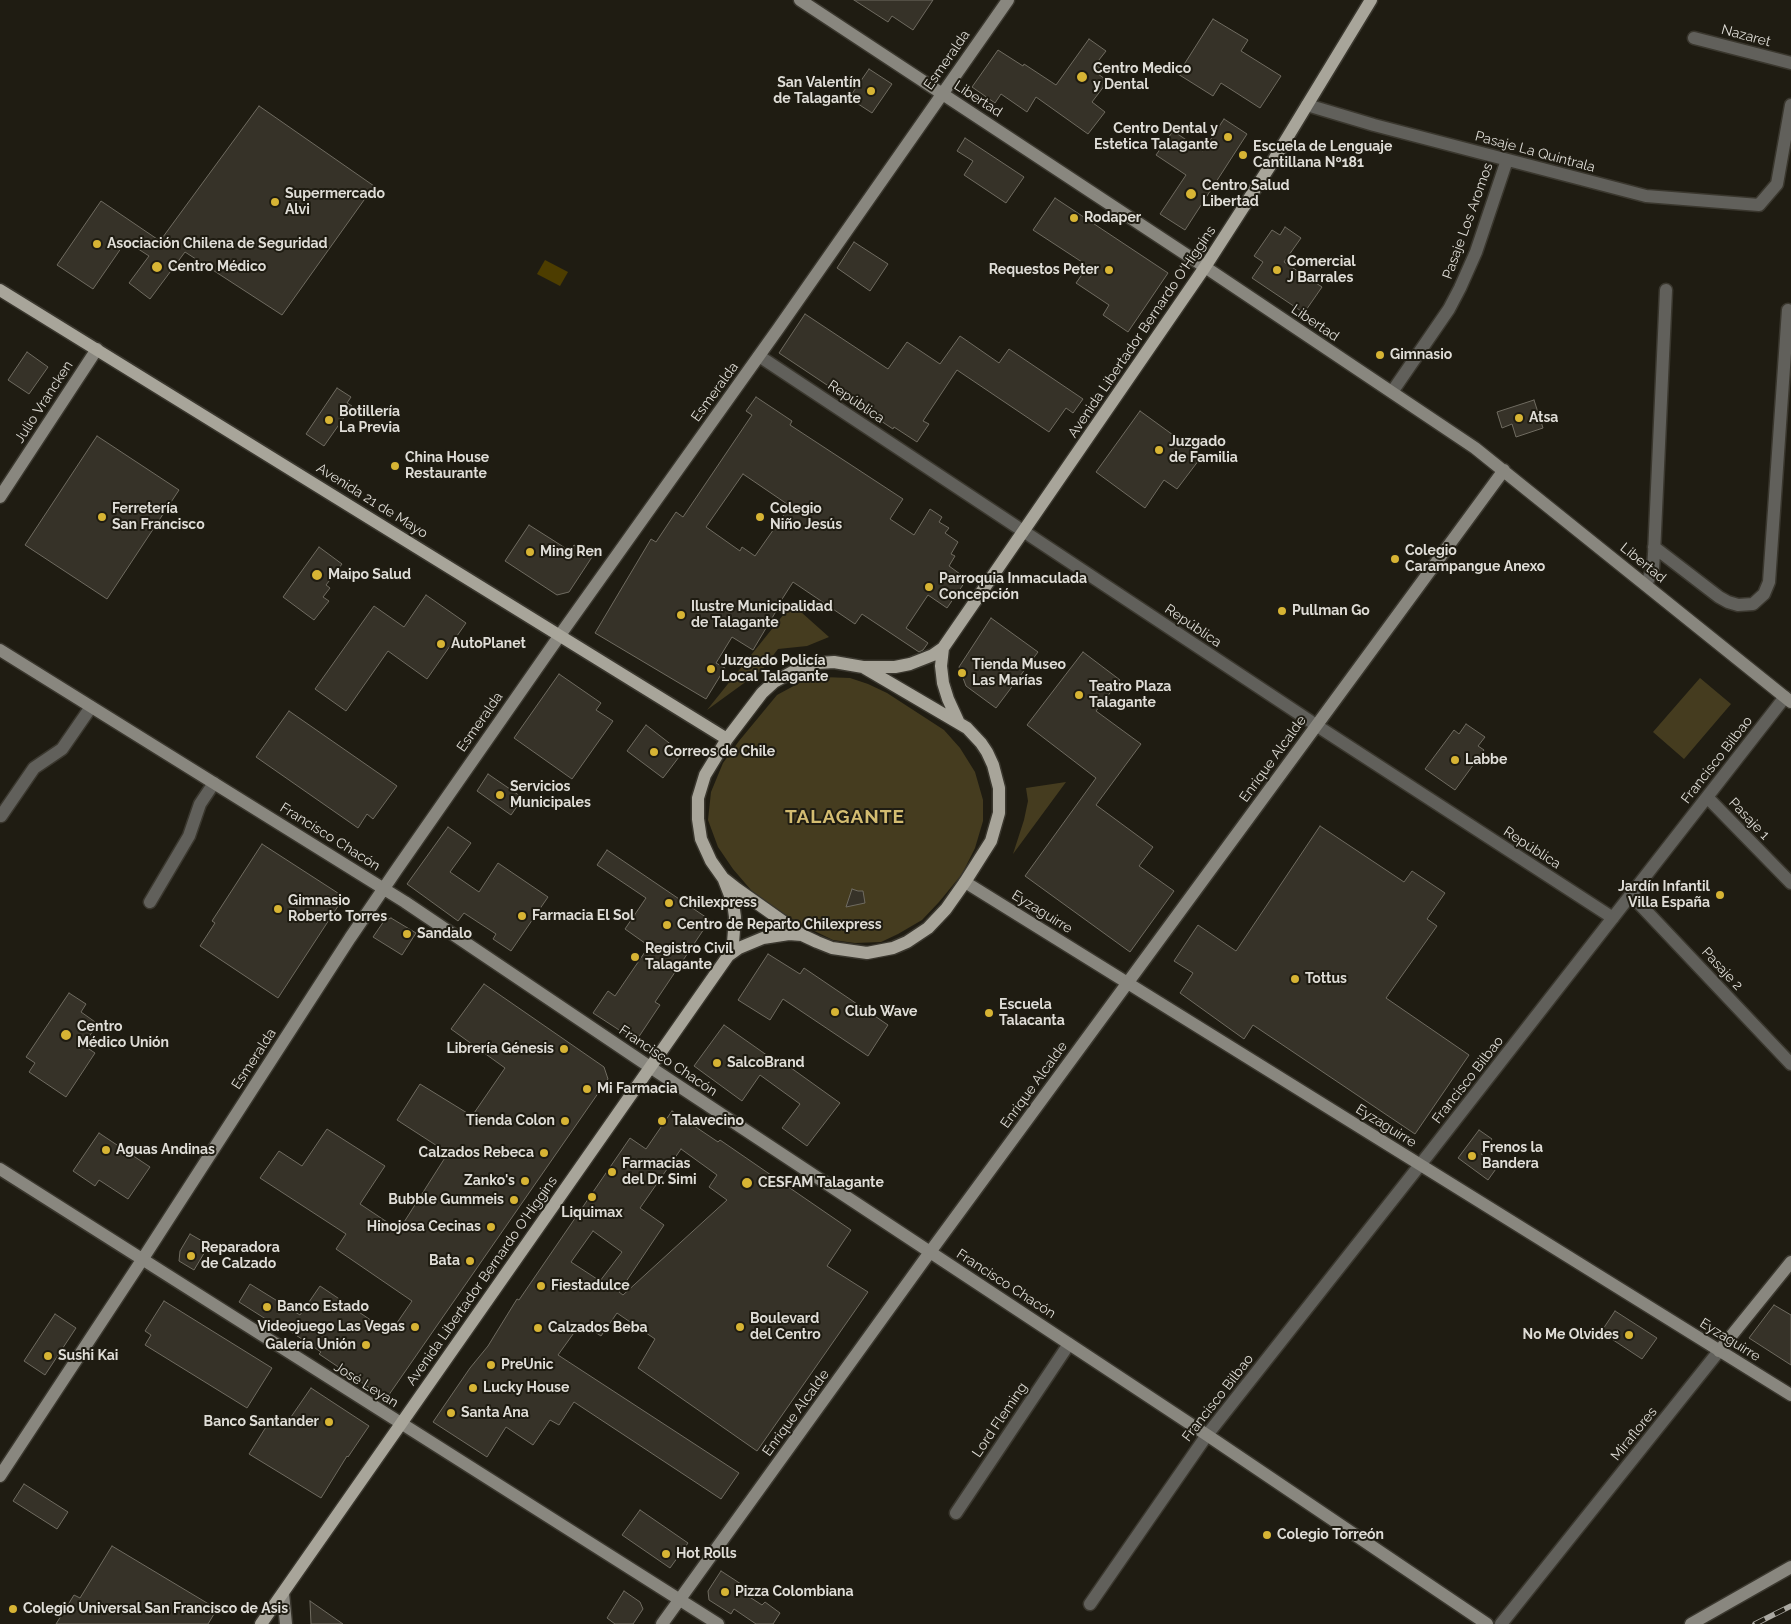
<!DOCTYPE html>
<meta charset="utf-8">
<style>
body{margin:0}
canvas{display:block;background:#1f1c12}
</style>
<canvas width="1791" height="1624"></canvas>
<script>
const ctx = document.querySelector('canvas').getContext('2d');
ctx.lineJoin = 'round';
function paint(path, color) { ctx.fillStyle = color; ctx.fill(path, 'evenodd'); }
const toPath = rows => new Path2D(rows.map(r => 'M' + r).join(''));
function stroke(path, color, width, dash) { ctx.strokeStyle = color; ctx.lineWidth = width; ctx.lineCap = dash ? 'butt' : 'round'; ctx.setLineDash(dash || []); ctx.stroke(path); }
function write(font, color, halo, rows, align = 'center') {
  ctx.font = font + ' Raleway,sans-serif'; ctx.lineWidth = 4; ctx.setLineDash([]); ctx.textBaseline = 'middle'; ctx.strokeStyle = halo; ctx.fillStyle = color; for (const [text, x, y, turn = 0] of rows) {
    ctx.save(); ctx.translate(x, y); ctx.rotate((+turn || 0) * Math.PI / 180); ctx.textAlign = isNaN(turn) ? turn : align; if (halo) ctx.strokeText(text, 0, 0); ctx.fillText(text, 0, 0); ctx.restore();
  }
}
const green = toPath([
 [792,604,829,637,807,646,778,649,762,670,707,710],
 [822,677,850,678,868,684,887,693,944,730,960,748,975,772,983,800,983,821,975,848,962,874,939,902,922,920,898,934,881,942,855,943,833,940,802,925,776,909,751,890,733,869,718,847,708,820,711,792,723,763,739,741,777,695,801,682],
 [1700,678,1731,704,1684,759,1653,732],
 [1066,782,1013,854,1024,820,1028,801,1026,788]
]);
const water = toPath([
 [545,260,568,272,560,286,537,274]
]);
const building = toPath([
 [854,0,933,0,913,30,892,16,888,22,854,0],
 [1213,19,1248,40,1241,51,1281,76,1260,108,1221,83,1213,96,1178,74,1213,19],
 [1089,39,1106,51,1095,65,1102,69,1098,74,1108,81,1092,102,1105,112,1088,134,1036,97,1027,112,1001,94,995,103,972,87,998,50,1023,66,1024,64,1056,85,1089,39],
 [869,69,892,84,872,113,849,98,869,69],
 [259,106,374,186,282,315,185,252,150,299,129,283,149,256,126,241,93,289,57,265,101,201,160,241,259,106],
 [1224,119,1247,134,1185,230,1160,214,1186,175,1156,155,1173,131,1203,151,1224,119],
 [965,138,1024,177,1006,203,964,175,973,161,957,151,965,138],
 [1055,198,1168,273,1128,332,1103,315,1109,305,1076,283,1088,266,1033,230,1055,198],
 [1285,227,1301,238,1284,262,1322,287,1304,313,1252,278,1263,262,1254,256,1272,230,1280,235,1285,227],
 [854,242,888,264,870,291,837,268,854,242],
 [805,314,888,369,907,342,940,364,960,336,999,363,1009,349,1083,399,1073,413,1066,408,1049,432,957,370,923,421,929,424,917,442,894,427,893,429,779,353,805,314],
 [27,352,48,367,29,394,8,380,27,352],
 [337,388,351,397,347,403,352,406,324,446,306,434,337,388],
 [756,397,792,421,790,425,903,499,890,519,914,535,930,509,942,517,939,522,949,528,945,533,958,542,951,554,955,556,949,566,967,579,947,608,928,595,906,628,928,643,923,650,919,652,862,614,855,624,793,582,777,607,778,608,753,650,732,637,716,663,725,668,706,699,595,633,651,539,656,542,676,512,683,517,752,415,746,411,756,397],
 [743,474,790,506,755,556,742,547,740,551,706,527,743,474],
 [1534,400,1543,428,1516,437,1512,424,1502,428,1497,412,1534,400],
 [1140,411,1202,456,1177,489,1164,480,1145,508,1096,472,1140,411],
 [97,436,179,490,107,599,25,545,97,436],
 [529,525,570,551,574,545,592,557,569,592,557,595,505,561,529,525],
 [319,547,342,564,326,585,330,588,323,597,329,601,314,620,283,597,319,547],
 [426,595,466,623,427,679,388,651,346,711,315,689,374,606,404,627,426,595],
 [991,618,1038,652,996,708,966,686,959,667,991,618],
 [1083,652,1120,680,1096,711,1141,744,1096,805,1153,847,1139,866,1174,891,1130,952,1025,876,1096,778,1027,725,1083,652],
 [559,674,601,703,596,710,613,721,572,779,514,738,559,674],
 [289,711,397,786,373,819,367,814,358,828,256,757,289,711],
 [1466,724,1485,737,1478,746,1484,750,1455,790,1425,769,1454,730,1459,734,1466,724],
 [646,725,682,753,663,778,627,751,646,725],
 [488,774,523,798,511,815,477,791,488,774],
 [1320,826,1404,882,1412,871,1445,893,1427,919,1437,926,1386,998,1469,1055,1415,1134,1253,1025,1244,1039,1180,993,1193,973,1174,961,1198,925,1236,951,1320,826],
 [448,827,471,843,450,872,479,892,498,863,548,897,511,951,493,939,496,934,464,913,458,921,407,884,448,827],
 [262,844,344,897,278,998,200,946,215,923,212,921,262,844],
 [607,850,710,920,655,1002,660,1005,636,1041,593,1013,608,991,615,996,649,946,625,929,646,898,597,865,607,850],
 [852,889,858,891,863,891,865,903,846,907,852,889],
 [391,918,416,933,402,955,373,937,384,921,391,918],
 [768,954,800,974,804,968,888,1025,868,1056,783,999,770,1020,738,1000,768,954],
 [484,984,604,1067,608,1079,386,1399,319,1354,321,1352,284,1327,283,1330,239,1302,250,1284,300,1315,320,1286,390,1333,412,1301,336,1249,346,1234,260,1178,279,1151,302,1166,327,1129,385,1166,360,1204,399,1230,448,1153,397,1120,420,1084,472,1116,505,1068,451,1029,484,984],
 [69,993,86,1004,81,1012,98,1024,83,1045,95,1053,66,1097,29,1072,35,1063,26,1057,69,993],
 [724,1025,778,1063,780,1060,840,1103,807,1146,782,1128,800,1104,760,1075,742,1101,694,1066,724,1025],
 [672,1111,718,1142,720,1140,851,1230,827,1266,868,1292,757,1451,638,1368,655,1339,617,1313,601,1336,581,1323,558,1355,739,1473,721,1499,574,1402,559,1425,550,1420,533,1445,506,1427,487,1457,433,1422,470,1368,488,1346,517,1299,519,1300,630,1138,646,1149,672,1111],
 [681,1149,717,1175,709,1187,727,1200,623,1295,619,1292,664,1225,640,1208,681,1149],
 [593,1231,622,1252,600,1281,571,1262,593,1231],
 [1479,1130,1492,1139,1481,1154,1498,1166,1488,1180,1458,1158,1479,1130],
 [99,1133,150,1167,128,1199,99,1180,95,1186,73,1171,99,1133],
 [190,1234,209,1245,194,1270,179,1261,180,1251,190,1234],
 [164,1301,272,1368,247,1408,145,1345,151,1335,145,1331,164,1301],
 [1774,1305,1791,1315,1791,1365,1749,1338,1774,1305],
 [1615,1311,1657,1338,1642,1359,1601,1332,1615,1311],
 [55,1314,76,1328,45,1375,24,1361,55,1314],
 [311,1388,369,1426,348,1457,347,1456,321,1498,249,1454,271,1419,284,1427,311,1388],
 [24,1484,68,1512,57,1529,13,1501,24,1484],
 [640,1510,688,1543,670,1568,622,1535,640,1510],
 [112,1546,217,1609,208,1624,56,1624,74,1595,80,1598,112,1546],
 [721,1571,741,1584,737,1589,762,1605,765,1602,780,1613,773,1624,756,1624,734,1609,731,1614,709,1600,708,1591,721,1571],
 [624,1591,640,1602,643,1609,633,1624,615,1624,607,1618,624,1591],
 [310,1601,343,1624,311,1624,310,1601]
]);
const street = toPath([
 [1694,38,1791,63],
 [1307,105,1374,125,1646,196,1759,205,1777,184,1791,105],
 [759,356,1325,731,1613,918],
 [1392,392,1449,309,1460,288,1476,252,1507,160],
 [1654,547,1719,597,1728,602,1738,605,1753,604,1764,594,1769,582,1788,310],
 [1646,585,1653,568,1654,554,1666,290],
 [1707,797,1791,883],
 [1,816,34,768,62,749,91,707],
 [1631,895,1791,1064],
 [150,902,189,836,200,804,214,783],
 [956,1513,1069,1344],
 [1090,1604,1207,1435,1431,1151,1785,697],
 [1501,1624,1719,1351]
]);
const secondary = toPath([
 [800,0,1205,267,1475,448,1791,702],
 [0,497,97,349],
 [0,650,405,902,650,1067,1207,1435,1487,1624],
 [965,882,1791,1395],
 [0,1169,718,1624],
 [1719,1351,1791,1262],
 [0,1476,142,1260,350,938,397,869,560,635,778,329,1008,0],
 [283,1593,286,1624],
 [662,1624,930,1252,1504,470],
 [1691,1624,1791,1567]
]);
const primary = toPath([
 [0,290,727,739],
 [943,648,941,666,943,683,948,699,959,723],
 [834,662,863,667,967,728,981,743,987,752,993,765,999,788,999,813,991,841,965,882,946,909,928,928,907,942,893,948,867,953,832,948,817,942,802,935,737,889,723,878,711,861,701,839,698,819,698,798,705,775,727,739,762,693,774,682,796,670,819,663,834,662],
 [865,667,895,667,910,664,933,655,943,648,1205,267,1270,166,1371,0],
 [728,956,739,948,763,938,789,934,802,935],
 [261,1624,728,956,733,943,735,917,733,903,724,880]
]);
const rail = toPath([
 [1755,1624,1791,1606]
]);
const markers = [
 [1082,77,6,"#d7b434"],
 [871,91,5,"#d7b434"],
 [1228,137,5,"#d7b434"],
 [1243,155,5,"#d7b434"],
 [1191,194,6,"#d7b434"],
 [275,202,5,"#d7b434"],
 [1074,218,5,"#d7b434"],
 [97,244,5,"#d7b434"],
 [157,267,6,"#d7b434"],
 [1109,270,5,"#d7b434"],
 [1277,270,5,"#d7b434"],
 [1380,355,5,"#d7b434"],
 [1519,418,5,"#d7b434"],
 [329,420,5,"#d7b434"],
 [1159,450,5,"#d7b434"],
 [395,466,5,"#d7b434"],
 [102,517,5,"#d7b434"],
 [760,517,5,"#d7b434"],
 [530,552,5,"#d7b434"],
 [1395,559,5,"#d7b434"],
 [317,575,6,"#d7b434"],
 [929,587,5,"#d7b434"],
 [1282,611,5,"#d7b434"],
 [681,615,5,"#d7b434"],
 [441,644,5,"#d7b434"],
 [711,669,5,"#d7b434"],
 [962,673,5,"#d7b434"],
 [1079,695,5,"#d7b434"],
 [654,752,5,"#d7b434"],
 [1455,760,5,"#d7b434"],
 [500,795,5,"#d7b434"],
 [1720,895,5,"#d7b434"],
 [669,903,5,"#d7b434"],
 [278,909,5,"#d7b434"],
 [522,916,5,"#d7b434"],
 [667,925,5,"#d7b434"],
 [407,934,5,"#d7b434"],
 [635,957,5,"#d7b434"],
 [1295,979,5,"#d7b434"],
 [835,1012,5,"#d7b434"],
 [989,1013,5,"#d7b434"],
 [66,1035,6,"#d7b434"],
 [564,1049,5,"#d7b434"],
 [717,1063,5,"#d7b434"],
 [587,1089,5,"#d7b434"],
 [565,1121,5,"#d7b434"],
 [662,1121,5,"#d7b434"],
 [106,1150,5,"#d7b434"],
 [544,1153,5,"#d7b434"],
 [1472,1156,5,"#d7b434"],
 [612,1172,5,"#d7b434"],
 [525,1181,5,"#d7b434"],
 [747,1183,6,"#d7b434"],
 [592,1197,5,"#d7b434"],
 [514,1200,5,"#d7b434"],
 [491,1227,5,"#d7b434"],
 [191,1256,5,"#d7b434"],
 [470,1261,5,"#d7b434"],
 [541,1286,5,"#d7b434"],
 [267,1307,5,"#d7b434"],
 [415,1327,5,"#d7b434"],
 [740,1327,5,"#d7b434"],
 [538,1328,5,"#d7b434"],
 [1629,1335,5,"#d7b434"],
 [366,1345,5,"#d7b434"],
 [48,1356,5,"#d7b434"],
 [491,1365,5,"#d7b434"],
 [473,1388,5,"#d7b434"],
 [451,1413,5,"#d7b434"],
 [329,1422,5,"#d7b434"],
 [1267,1535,5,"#d7b434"],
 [666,1554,5,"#d7b434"],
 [725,1592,5,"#d7b434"],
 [13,1609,5,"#d7b434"]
];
const streetNames = [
 ["Nazaret",1746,36,15],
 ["Esmeralda",947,60,-55],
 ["Libertad",978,99,33],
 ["Pasaje La Quintrala",1535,152,15],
 ["Pasaje Los Aromos",1468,221,-70],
 ["Libertad",1315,323,34],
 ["Avenida Libertador Bernardo O'Higgins",1142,332,-56],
 ["Esmeralda",715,392,-54],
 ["Julio Vrancken",44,402,-57],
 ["República",856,402,34],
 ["Avenida 21 de Mayo",372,501,32],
 ["Libertad",1643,563,39],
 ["República",1193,626,34],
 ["Esmeralda",480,722,-55],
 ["Enrique Alcalde",1273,759,-54],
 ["Francisco Bilbao",1717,760,-52],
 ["Pasaje 1",1749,819,46],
 ["Francisco Chacón",330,837,32],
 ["República",1532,848,33],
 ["Eyzaguirre",1042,912,32],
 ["Pasaje 2",1722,969,47],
 ["Esmeralda",254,1059,-57],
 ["Francisco Chacón",668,1061,34],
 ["Francisco Bilbao",1468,1080,-52],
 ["Enrique Alcalde",1034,1085,-54],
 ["Eyzaguirre",1386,1126,32],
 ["Avenida Libertador Bernardo O'Higgins",482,1281,-55],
 ["Francisco Chacón",1006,1284,33],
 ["Eyzaguirre",1730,1340,32],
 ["José Leyan",366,1385,32],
 ["Francisco Bilbao",1218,1398,-52],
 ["Enrique Alcalde",796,1413,-54],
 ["Lord Fleming",1000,1420,-56],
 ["Miraflores",1634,1434,-51]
];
const poiNames = [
 ["Centro Medico",1093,69],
 ["y Dental",1093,85],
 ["San Valentín",861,83,"right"],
 ["de Talagante",861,99,"right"],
 ["Centro Dental y",1218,129,"right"],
 ["Estetica Talagante",1218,145,"right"],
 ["Escuela de Lenguaje",1253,147],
 ["Cantillana Nº181",1253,163],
 ["Centro Salud",1202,186],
 ["Libertad",1202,202],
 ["Supermercado",285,194],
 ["Alvi",285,210],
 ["Rodaper",1084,218],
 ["Asociación Chilena de Seguridad",107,244],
 ["Comercial",1287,262],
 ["J Barrales",1287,278],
 ["Centro Médico",168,267],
 ["Requestos Peter",1099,270,"right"],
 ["Gimnasio",1390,355],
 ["Botillería",339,412],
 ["La Previa",339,428],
 ["Atsa",1529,418],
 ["Juzgado",1169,442],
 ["de Familia",1169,458],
 ["China House",405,458],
 ["Restaurante",405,474],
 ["Ferretería",112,509],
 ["San Francisco",112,525],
 ["Colegio",770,509],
 ["Niño Jesús",770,525],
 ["Colegio",1405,551],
 ["Carampangue Anexo",1405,567],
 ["Ming Ren",540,552],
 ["Maipo Salud",328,575],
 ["Parroquia Inmaculada",939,579],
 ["Concepción",939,595],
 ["Ilustre Municipalidad",691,607],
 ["de Talagante",691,623],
 ["Pullman Go",1292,611],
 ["AutoPlanet",451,644],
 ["Juzgado Policía",721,661],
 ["Local Talagante",721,677],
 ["Tienda Museo",972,665],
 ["Las Marías",972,681],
 ["Teatro Plaza",1089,687],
 ["Talagante",1089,703],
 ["Correos de Chile",664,752],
 ["Labbe",1465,760],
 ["Servicios",510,787],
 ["Municipales",510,803],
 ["Jardín Infantil",1710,887,"right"],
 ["Villa España",1710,903,"right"],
 ["Gimnasio",288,901],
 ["Roberto Torres",288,917],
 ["Chilexpress",679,903],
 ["Farmacia El Sol",532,916],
 ["Centro de Reparto Chilexpress",677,925],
 ["Sandalo",417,934],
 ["Registro Civil",645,949],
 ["Talagante",645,965],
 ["Tottus",1305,979],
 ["Escuela",999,1005],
 ["Talacanta",999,1021],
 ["Club Wave",845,1012],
 ["Centro",77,1027],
 ["Médico Unión",77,1043],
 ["Librería Génesis",554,1049,"right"],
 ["SalcoBrand",727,1063],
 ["Mi Farmacia",597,1089],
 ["Tienda Colon",555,1121,"right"],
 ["Talavecino",672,1121],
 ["Frenos la",1482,1148],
 ["Bandera",1482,1164],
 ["Aguas Andinas",116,1150],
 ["Calzados Rebeca",534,1153,"right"],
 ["Farmacias",622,1164],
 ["del Dr. Simi",622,1180],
 ["Zanko's",515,1181,"right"],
 ["CESFAM Talagante",758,1183],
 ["Bubble Gummeis",504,1200,"right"],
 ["Liquimax",592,1213,"center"],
 ["Hinojosa Cecinas",481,1227,"right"],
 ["Reparadora",201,1248],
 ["de Calzado",201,1264],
 ["Bata",460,1261,"right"],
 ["Fiestadulce",551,1286],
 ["Banco Estado",277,1307],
 ["Boulevard",750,1319],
 ["del Centro",750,1335],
 ["Videojuego Las Vegas",405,1327,"right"],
 ["Calzados Beba",548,1328],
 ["No Me Olvides",1619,1335,"right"],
 ["Galería Unión",356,1345,"right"],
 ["Sushi Kai",58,1356],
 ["PreUnic",501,1365],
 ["Lucky House",483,1388],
 ["Santa Ana",461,1413],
 ["Banco Santander",319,1422,"right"],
 ["Colegio Torreón",1277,1535],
 ["Hot Rolls",676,1554],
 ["Pizza Colombiana",735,1592],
 ["Colegio Universal San Francisco de Asis",23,1609]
];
const districtNames = [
 ["TALAGANTE",845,817]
];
paint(green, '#453c1f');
paint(water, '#4d3d00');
paint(building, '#363228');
stroke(building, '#6f6b60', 1);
stroke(street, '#3a372e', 15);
stroke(secondary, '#3a372e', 15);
stroke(primary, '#3a372e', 15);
stroke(street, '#61605b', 12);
stroke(secondary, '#89877f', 12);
stroke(primary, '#a8a59a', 12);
stroke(rail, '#aba9a2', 5.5);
stroke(rail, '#1f1c12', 4, [11]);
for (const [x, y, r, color] of markers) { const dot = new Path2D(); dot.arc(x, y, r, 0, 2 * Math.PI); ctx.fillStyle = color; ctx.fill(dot); stroke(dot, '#1f1c12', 2); }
write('14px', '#dfddd7', '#1f1c12', streetNames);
write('bold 14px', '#dfddd7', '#1f1c12', poiNames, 'left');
ctx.letterSpacing = '1px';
write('bold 19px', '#d4bd71', '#1f1c12', districtNames);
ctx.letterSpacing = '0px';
</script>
